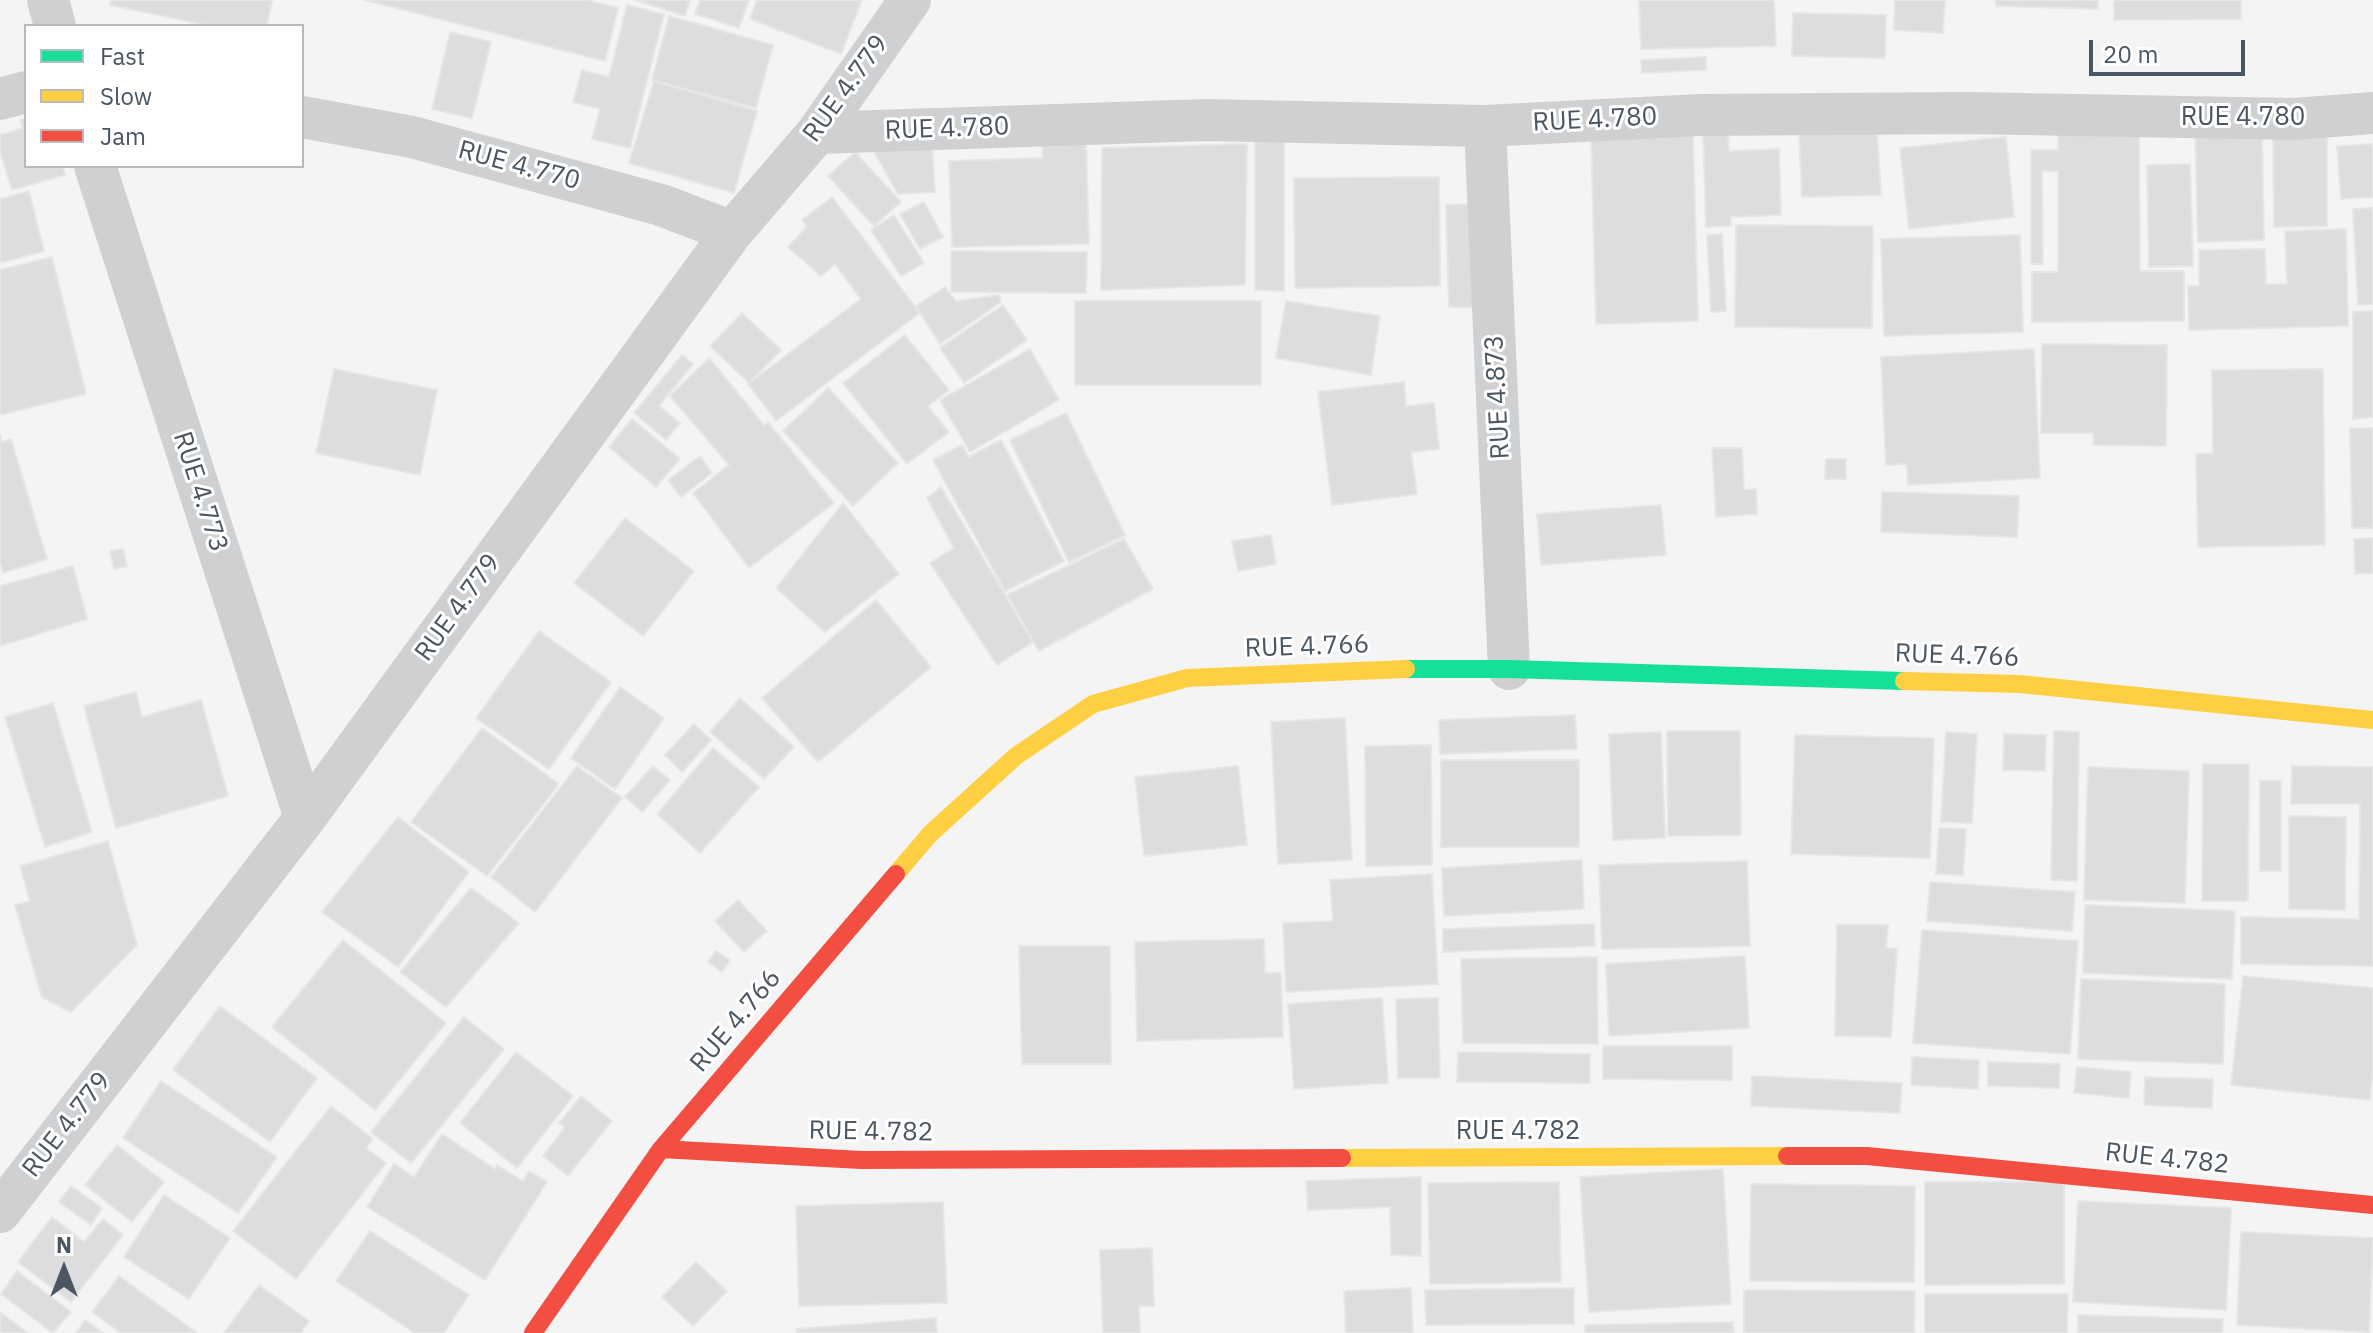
<!DOCTYPE html>
<style>
body{margin:0}
#map{position:relative;width:2373px;height:1333px;overflow:hidden;background:#f4f4f4;font-family:"IBM Plex Sans",sans-serif}
canvas{display:block}
.legend{position:absolute;left:24px;top:24px;width:280px;height:144px;box-sizing:border-box;background:#fff;border:2px solid #b7bbc0;margin:0;padding:10px 14px;list-style:none;font-size:24px;color:#4a5661}
.legend li{display:flex;align-items:center;gap:16px;height:40px}
.legend b{width:40px;border:2px solid #b7bbc0}
.north{position:absolute;left:24px;top:1229px;width:80px;height:80px;-webkit-text-stroke:6px #fff;paint-order:stroke;rotate:0deg;font-size:22px;font-weight:700;line-height:32px;text-align:center;color:#4a5661}
.north::after{content:'';display:block;margin:auto;width:28px;height:36px;background:#4a5661;clip-path:polygon(50% 0,100% 100%,50% 72%,0 100%)}
.scale{position:absolute;left:2089px;top:40px;width:156px;height:36px;box-sizing:border-box;border:4px solid #4a5661;border-top:0;padding-left:10px;font-size:24px;line-height:28px;white-space:nowrap;color:#4a5661;-webkit-text-stroke:6px #fff;paint-order:stroke}
</style>
<div id="map">
<canvas width="2373" height="1333"></canvas>
<ul class="legend">
<li><b style="height:10px;background:#16e098"></b>Fast</li>
<li><b style="height:10px;background:#ffcf43"></b>Slow</li>
<li><b style="height:10px;background:#f24e42"></b>Jam</li>
</ul>
<div class="north">N</div>
<div class="scale">20 m</div>
</div>
<script>
const ctx = document.querySelector('canvas').getContext('2d');
ctx.lineJoin = 'round';
function paint(path, color) { ctx.fillStyle = color; ctx.fill(path, 'evenodd'); }
const toPath = rows => new Path2D(rows.map(r => 'M' + r).join(''));
function stroke(path, color, width, dash) { ctx.strokeStyle = color; ctx.lineWidth = width; ctx.lineCap = dash ? 'butt' : 'round'; ctx.setLineDash(dash || []); ctx.stroke(path); }
function write(font, color, halo, rows, align = 'center') {
  ctx.font = font + ' "IBM Plex Sans",sans-serif'; ctx.lineWidth = 6; ctx.setLineDash([]); ctx.textBaseline = 'middle'; ctx.strokeStyle = halo; ctx.fillStyle = color; for (const [text, x, y, turn = 0] of rows) {
    ctx.save(); ctx.translate(x, y); ctx.rotate((+turn || 0) * Math.PI / 180); ctx.textAlign = isNaN(turn) ? turn : align; if (halo) ctx.strokeText(text, 0, 0); ctx.fillText(text, 0, 0); ctx.restore();
  }
}
const building = toPath([
 [112,0,272,0,267,26,211,26,110,5,112,0],
 [364,0,587,0,618,8,605,61,364,0],
 [635,0,690,0,685,16,635,0],
 [700,0,749,0,739,28,695,14,700,0],
 [757,0,862,0,841,54,750,19,757,0],
 [1639,0,1774,0,1776,46,1641,49,1639,0],
 [1895,0,1945,0,1943,33,1894,30,1895,0],
 [1996,0,2098,0,2098,9,1996,6,1996,0],
 [2114,0,2241,0,2241,19,2114,20,2114,0],
 [627,5,664,14,630,148,592,139,600,109,573,102,582,70,609,77,627,5],
 [1793,13,1886,15,1885,58,1792,56,1793,13],
 [669,16,773,45,756,108,652,80,669,16],
 [450,32,491,42,472,118,432,109,450,32],
 [1706,57,1706,70,1642,73,1641,60,1706,57],
 [654,81,757,111,734,193,629,163,654,81],
 [26,119,26,166,63,166,65,175,12,190,0,151,0,135,23,128,20,120,26,119],
 [2262,127,2264,240,2198,242,2195,129,2262,127],
 [2273,127,2327,127,2327,226,2274,227,2273,127],
 [1728,128,1729,151,1779,149,1781,215,1731,217,1731,226,1706,227,1703,129,1728,128],
 [1877,131,1881,195,1802,197,1799,132,1877,131],
 [1693,133,1698,321,1596,324,1591,135,1693,133],
 [2139,133,2140,271,2184,271,2184,321,2032,322,2032,272,2058,272,2058,171,2042,171,2043,264,2031,264,2031,150,2058,150,2058,134,2139,133],
 [2006,137,2014,217,1909,229,1900,148,2006,137],
 [1255,140,1284,141,1284,291,1255,290,1255,140],
 [1086,141,1089,244,952,247,949,161,1043,158,1042,143,1086,141],
 [932,142,935,192,898,194,874,152,932,142],
 [1247,144,1245,285,1101,290,1102,148,1247,144],
 [2373,144,2373,197,2341,199,2337,146,2373,144],
 [855,152,901,202,874,226,828,176,855,152],
 [2190,164,2193,266,2149,267,2147,165,2190,164],
 [1439,177,1440,286,1295,288,1294,178,1439,177],
 [29,191,44,251,0,263,0,199,29,191],
 [832,197,920,313,776,421,748,384,861,299,835,264,821,276,788,247,807,227,802,220,832,197],
 [924,202,943,237,920,249,900,214,924,202],
 [1474,204,1477,307,1449,307,1446,205,1474,204],
 [2373,208,2373,304,2358,305,2353,209,2373,208],
 [894,215,924,263,901,276,871,230,894,215],
 [1736,225,1873,226,1872,328,1735,327,1736,225],
 [2346,229,2348,326,2189,330,2188,286,2199,286,2199,250,2265,249,2266,284,2287,284,2285,231,2346,229],
 [1722,234,1726,311,1711,312,1707,235,1722,234],
 [2020,235,2023,332,1884,336,1881,239,2020,235],
 [951,251,1087,252,1086,293,951,292,951,251],
 [52,257,86,394,0,415,0,270,52,257],
 [945,287,956,301,999,295,1001,302,940,344,916,306,945,287],
 [1075,301,1261,301,1261,385,1075,385,1075,301],
 [1286,301,1380,316,1371,375,1276,358,1286,301],
 [1003,305,1027,340,964,383,940,348,1003,305],
 [2373,311,2373,417,2353,419,2353,312,2373,311],
 [742,313,781,350,749,383,710,346,742,313],
 [905,335,949,390,928,406,949,432,907,464,843,383,905,335],
 [2042,344,2167,345,2166,446,2093,445,2094,433,2041,433,2042,344],
 [1030,349,1059,400,970,452,940,400,1030,349],
 [2034,349,2040,478,1908,485,1907,464,1886,465,1881,357,2034,349],
 [682,355,693,364,659,406,680,423,666,440,634,413,682,355],
 [709,358,764,425,768,422,834,503,749,568,693,493,729,465,670,396,709,358],
 [334,369,437,390,420,475,316,453,334,369],
 [2323,369,2325,545,2198,547,2196,454,2213,453,2212,370,2323,369],
 [1404,382,1406,406,1434,403,1439,449,1411,452,1417,494,1332,505,1318,392,1404,382],
 [828,388,898,463,853,506,783,431,828,388],
 [1066,413,1125,535,1069,562,1010,440,1066,413],
 [632,419,680,459,656,487,609,447,632,419],
 [2350,428,2373,428,2373,528,2352,528,2350,428],
 [0,435,2,442,11,439,47,559,3,573,0,562,0,435],
 [1001,440,1064,561,1005,591,933,460,962,445,969,457,1001,440],
 [1712,448,1742,448,1744,490,1756,489,1757,514,1716,517,1712,448],
 [700,456,712,473,681,497,668,480,700,456],
 [1826,459,1846,459,1846,479,1825,479,1826,459],
 [941,487,1033,642,997,665,930,563,954,548,927,498,941,487],
 [1882,492,2019,496,2017,537,1881,532,1882,492],
 [843,503,899,574,825,632,776,588,843,503],
 [1661,505,1666,555,1541,565,1537,514,1661,505],
 [625,518,694,571,643,636,574,583,625,518],
 [1271,535,1276,564,1238,571,1232,541,1271,535],
 [2373,538,2373,573,2355,574,2354,539,2373,538],
 [1124,539,1153,589,1039,651,1007,595,1124,539],
 [123,549,127,566,114,569,110,551,123,549],
 [73,566,87,619,0,646,0,586,73,566],
 [876,600,931,667,818,762,762,698,876,600],
 [539,631,611,682,549,769,476,718,539,631],
 [620,687,664,718,615,789,571,758,620,687],
 [136,692,142,717,201,700,228,796,116,828,84,706,136,692],
 [740,698,794,747,764,779,710,732,740,698],
 [53,703,92,832,45,847,5,717,53,703],
 [1575,715,1577,749,1440,754,1439,720,1575,715],
 [1345,718,1352,860,1278,864,1271,722,1345,718],
 [694,724,711,740,682,772,665,755,694,724],
 [482,728,559,784,487,876,411,822,482,728],
 [1667,731,1740,731,1741,835,1668,836,1667,731],
 [2054,731,2079,732,2077,881,2051,880,2054,731],
 [1661,732,1665,838,1613,840,1609,734,1661,732],
 [1946,732,1977,734,1972,823,1941,822,1946,732],
 [2004,734,2046,735,2045,771,2003,770,2004,734],
 [1795,735,1934,738,1930,858,1791,854,1795,735],
 [1431,745,1432,865,1366,866,1365,746,1431,745],
 [713,748,759,787,700,853,657,814,713,748],
 [1441,760,1579,760,1579,847,1441,847,1441,760],
 [2203,764,2249,764,2248,901,2202,901,2203,764],
 [577,766,622,798,535,912,491,877,577,766],
 [653,766,670,780,642,812,625,797,653,766],
 [1238,766,1247,845,1144,856,1135,777,1238,766],
 [2292,766,2373,767,2373,966,2241,964,2241,917,2359,919,2360,804,2291,804,2292,766],
 [2088,767,2189,771,2185,903,2084,900,2088,767],
 [2260,781,2281,781,2281,871,2260,871,2260,781],
 [2289,816,2346,817,2345,910,2289,909,2289,816],
 [398,817,469,872,398,967,322,912,398,817],
 [1939,828,1966,829,1963,875,1936,874,1939,828],
 [108,841,137,945,71,1012,42,997,15,905,30,901,20,866,108,841],
 [1582,860,1584,909,1444,916,1442,868,1582,860],
 [1747,861,1750,946,1602,949,1599,865,1747,861],
 [1432,874,1438,984,1286,992,1283,923,1333,921,1330,880,1432,874],
 [1930,882,2075,892,2072,931,1927,921,1930,882],
 [471,888,519,923,446,1007,400,972,471,888],
 [738,900,767,931,744,952,715,921,738,900],
 [2085,905,2235,911,2232,979,2083,973,2085,905],
 [1594,924,1595,946,1443,952,1443,929,1594,924],
 [1837,925,1888,925,1886,948,1897,949,1891,1037,1835,1036,1837,925],
 [1922,930,2078,941,2070,1054,1913,1043,1922,930],
 [1264,939,1265,973,1281,973,1283,1037,1137,1041,1135,942,1264,939],
 [343,940,446,1023,375,1110,272,1027,343,940],
 [1019,946,1110,946,1111,1064,1022,1064,1019,946],
 [716,951,730,960,722,972,708,962,716,951],
 [1745,956,1749,1028,1609,1036,1606,964,1745,956],
 [1597,957,1598,1044,1463,1043,1461,959,1597,957],
 [2243,976,2373,988,2373,1066,2370,1100,2231,1085,2243,976],
 [2081,979,2225,984,2223,1064,2078,1059,2081,979],
 [1382,998,1388,1083,1294,1089,1288,1004,1382,998],
 [1438,998,1440,1078,1398,1078,1396,999,1438,998],
 [220,1006,317,1078,270,1142,173,1070,220,1006],
 [464,1017,504,1049,411,1163,371,1132,464,1017],
 [1603,1046,1732,1046,1732,1080,1603,1079,1603,1046],
 [516,1052,573,1096,517,1168,460,1123,516,1052],
 [1458,1052,1590,1054,1590,1083,1457,1082,1458,1052],
 [1912,1057,1979,1060,1978,1089,1911,1085,1912,1057],
 [1988,1062,2060,1064,2059,1088,1988,1086,1988,1062],
 [2077,1067,2131,1072,2129,1098,2074,1093,2077,1067],
 [1752,1076,1902,1083,1900,1113,1751,1106,1752,1076],
 [2145,1077,2213,1079,2212,1108,2144,1105,2145,1077],
 [161,1081,277,1157,238,1213,123,1138,161,1081],
 [581,1096,612,1121,568,1176,543,1156,565,1127,559,1123,581,1096],
 [331,1106,373,1139,366,1148,386,1163,296,1279,233,1231,331,1106],
 [442,1134,495,1169,497,1165,523,1181,529,1171,547,1182,485,1280,367,1207,394,1164,414,1177,442,1134],
 [117,1145,164,1182,132,1222,85,1185,117,1145],
 [1723,1169,1731,1304,1589,1312,1580,1177,1723,1169],
 [1421,1177,1421,1256,1391,1255,1390,1207,1308,1210,1306,1181,1421,1177],
 [1559,1182,1561,1282,1430,1284,1428,1183,1559,1182],
 [1925,1182,2064,1182,2064,1284,1925,1285,1925,1182],
 [1751,1184,1915,1186,1914,1282,1750,1281,1751,1184],
 [71,1186,102,1208,91,1225,59,1202,71,1186],
 [164,1195,230,1238,189,1299,124,1257,164,1195],
 [2078,1201,2231,1208,2226,1310,2073,1302,2078,1201],
 [943,1202,947,1303,799,1306,796,1206,943,1202],
 [52,1217,84,1242,103,1219,123,1235,71,1302,18,1262,52,1217],
 [370,1231,469,1295,444,1333,415,1333,336,1281,370,1231],
 [2241,1232,2373,1238,2369,1332,2237,1325,2241,1232],
 [1152,1248,1154,1306,1139,1306,1140,1333,1103,1333,1100,1250,1152,1248],
 [696,1262,727,1291,693,1326,662,1297,696,1262],
 [17,1271,71,1312,53,1333,1,1294,17,1271],
 [119,1276,197,1333,121,1333,92,1312,119,1276],
 [259,1285,309,1321,301,1333,224,1333,259,1285],
 [1411,1288,1413,1333,1346,1333,1344,1291,1411,1288],
 [1574,1288,1574,1324,1426,1325,1425,1290,1574,1288],
 [1744,1290,1915,1291,1914,1333,1744,1333,1744,1290],
 [1925,1294,2068,1294,2067,1333,1925,1333,1925,1294],
 [0,1312,28,1333,0,1333,0,1312],
 [2078,1315,2223,1319,2222,1333,2078,1333,2078,1315],
 [936,1318,937,1333,797,1333,796,1329,936,1318],
 [85,1320,103,1333,76,1333,85,1320],
 [1733,1322,1734,1333,1585,1333,1585,1325,1733,1322]
]);
const street = toPath([
 [48,0,55,26],
 [0,99,26,92],
 [302,117,412,137,661,205,732,232],
 [1485,126,1509,669],
 [817,133,1206,120,1485,126,1700,115,1966,113,2294,119,2373,113],
 [95,166,305,818],
 [0,1212,305,818,732,232,817,133,910,0]
]);
const fast = toPath([
 [1406,669,1509,669,1904,681]
]);
const slow = toPath([
 [1904,681,2020,684,2373,720],
 [896,874,930,834,1016,756,1093,704,1187,678,1406,669],
 [1342,1158,1787,1156]
]);
const jam = toPath([
 [661,1149,861,1160,1342,1158],
 [1787,1156,1867,1156,2373,1205],
 [533,1333,661,1149,896,874]
]);
const streetNames = [
 ["RUE 4.779",846,89,-54],
 ["RUE 4.780",2243,117],
 ["RUE 4.780",1595,120,-3],
 ["RUE 4.780",947,129,-2],
 ["RUE 4.770",519,166,15],
 ["RUE 4.873",1498,397,-93],
 ["RUE 4.773",200,492,72],
 ["RUE 4.779",458,608,-54],
 ["RUE 4.766",1307,647,-2],
 ["RUE 4.766",1957,656,2],
 ["RUE 4.766",736,1021,-50],
 ["RUE 4.779",67,1125,-52],
 ["RUE 4.782",1518,1131],
 ["RUE 4.782",871,1132,1],
 ["RUE 4.782",2167,1159,6]
];
paint(building, '#ddddde');
stroke(building, '#e5e6e7', 2);
stroke(street, '#ced0d2', 42);
stroke(fast, '#16e098', 18);
stroke(slow, '#ffcf43', 18);
stroke(jam, '#f24e42', 18);
write('26px', '#4a5661', '#fff', streetNames);
</script>
